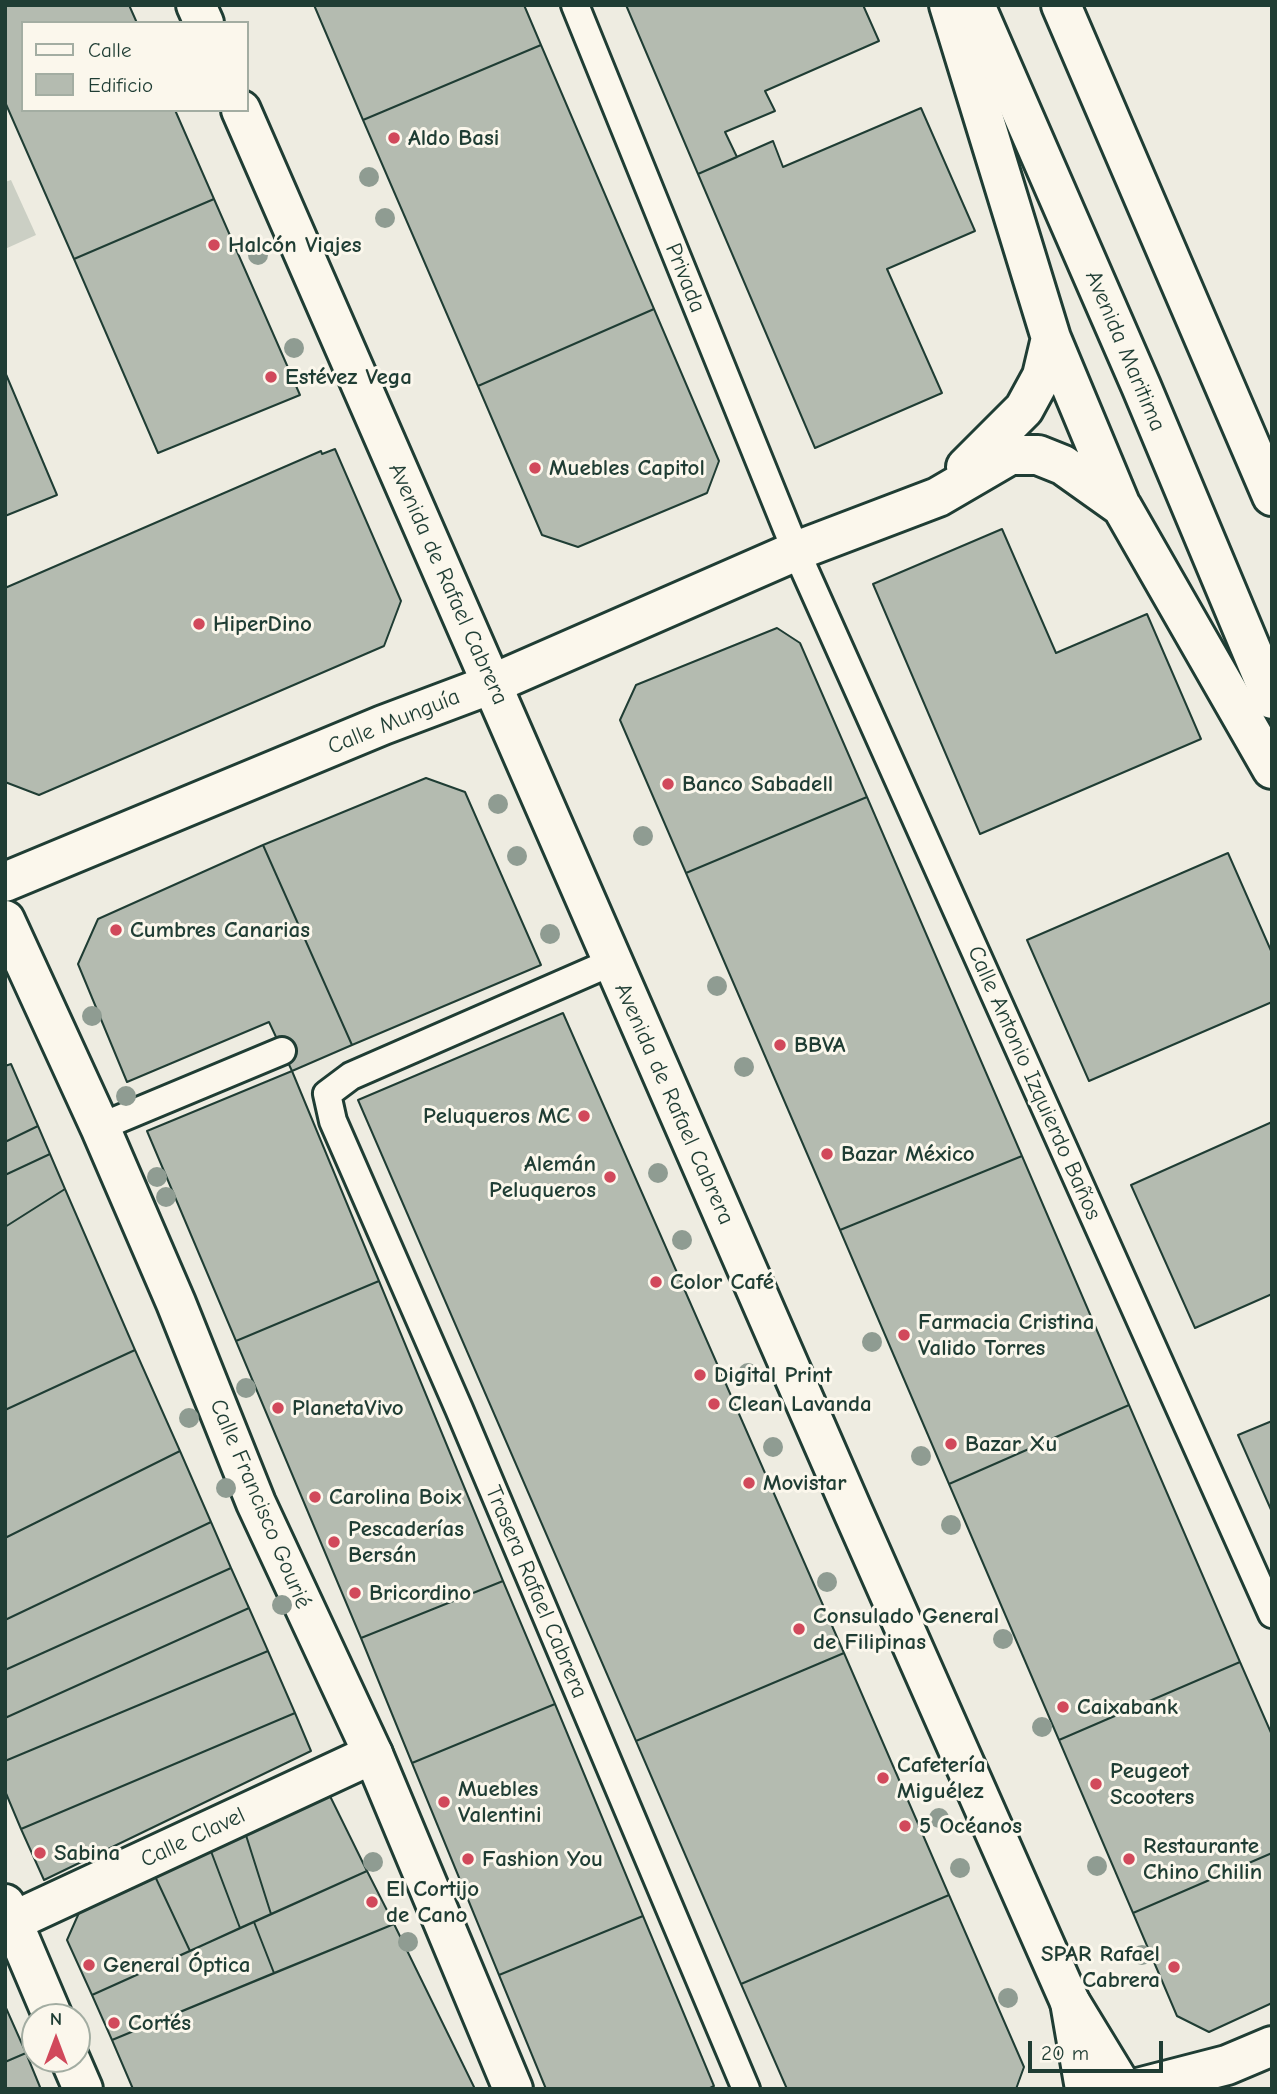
<!DOCTYPE html>
<meta charset="utf-8">
<style>
body{margin:0}
#map{position:relative;width:1277px;height:2094px;overflow:hidden;background:#eeece1;font-family:"Comic Neue",sans-serif}
canvas{display:block}
.frame{position:absolute;inset:0;border:7px solid #1f3d34;pointer-events:none}
.legend{position:absolute;left:21px;top:21px;width:228px;height:91px;box-sizing:border-box;background:#fbf7ec;border:2px solid #a3ada2;margin:0;padding:9px 12px;list-style:none;font-size:21px;color:#1f3d34}
.legend li{display:flex;align-items:center;gap:14px;height:35px}
.legend b{width:35px;border:2px solid #a3ada2}
.north{position:absolute;left:21px;top:2003px;width:70px;height:70px;box-sizing:border-box;background:#fbf7ec;border:2px solid #a3ada2;border-radius:50%;rotate:0deg;font-size:19px;font-weight:700;line-height:28px;text-align:center;color:#1f3d34}
.north::after{content:'';display:block;margin:auto;width:24px;height:32px;background:#d1495b;clip-path:polygon(50% 0,100% 100%,50% 72%,0 100%)}
.scale{position:absolute;left:1028px;top:2041px;width:135px;height:32px;box-sizing:border-box;border:4px solid #1f3d34;border-top:0;padding-left:9px;font-size:21px;line-height:24px;white-space:nowrap;color:#1f3d34;-webkit-text-stroke:5px #fbf7ec;paint-order:stroke}
</style>
<div id="map">
<canvas width="1277" height="2094"></canvas>
<div class="frame"></div>
<ul class="legend">
<li><b style="height:9px;background:#fbf7ec"></b>Calle</li>
<li><b style="height:19px;background:#b4bbb0"></b>Edificio</li>
</ul>
<div class="north">N</div>
<div class="scale">20 m</div>
</div>
<script>
const ctx = document.querySelector('canvas').getContext('2d');
ctx.lineJoin = 'round';
function paint(path, color) { ctx.fillStyle = color; ctx.fill(path, 'evenodd'); }
const toPath = rows => new Path2D(rows.map(r => 'M' + r).join(''));
function stroke(path, color, width, dash) { ctx.strokeStyle = color; ctx.lineWidth = width; ctx.lineCap = dash ? 'butt' : 'round'; ctx.setLineDash(dash || []); ctx.stroke(path); }
function write(font, color, halo, rows, align = 'center') {
  ctx.font = font + ' "Comic Neue",sans-serif'; ctx.lineWidth = 6; ctx.setLineDash([]); ctx.textBaseline = 'middle'; ctx.strokeStyle = halo; ctx.fillStyle = color; for (const [text, x, y, turn = 0] of rows) {
    ctx.save(); ctx.translate(x, y); ctx.rotate((+turn || 0) * Math.PI / 180); ctx.textAlign = isNaN(turn) ? turn : align; if (halo) ctx.strokeText(text, 0, 0); ctx.fillText(text, 0, 0); ctx.restore();
  }
}
const green = toPath([
 [11,180,36,235,5,249,5,182]
]);
const building = toPath([
 [5,5,129,5,137,23,23,23,23,110,175,110,214,199,74,259,5,102,5,5],
 [314,5,524,5,541,45,363,120,314,5],
 [626,5,863,5,879,41,765,91,775,111,725,132,737,157,698,174,626,5],
 [541,45,654,309,478,386,363,120,541,45],
 [921,108,975,231,887,269,942,393,815,448,698,174,773,141,783,167,921,108],
 [214,199,300,395,158,453,74,259,214,199],
 [654,309,719,461,707,493,578,547,542,535,478,386,654,309],
 [5,372,57,495,5,516,5,372],
 [335,449,401,601,384,646,39,795,5,782,5,588,321,451,322,454,335,449],
 [1002,529,1056,653,1147,614,1201,739,980,834,873,584,1002,529],
 [777,628,800,643,867,797,686,873,620,720,636,685,777,628],
 [426,778,465,792,541,965,352,1045,263,845,426,778],
 [867,797,1022,1156,840,1230,686,873,867,797],
 [263,845,352,1045,292,1071,269,1022,127,1082,78,964,98,919,263,845],
 [1228,853,1272,953,1272,1002,1089,1081,1027,940,1228,853],
 [563,1013,844,1653,636,1741,358,1100,563,1013],
 [11,1064,38,1126,5,1142,5,1066,11,1064],
 [292,1071,379,1281,236,1341,147,1131,292,1071],
 [1272,1122,1272,1294,1195,1328,1131,1185,1272,1122],
 [38,1126,50,1154,5,1175,5,1142,38,1126],
 [50,1154,65,1189,5,1227,5,1175,50,1154],
 [1022,1156,1129,1405,949,1484,840,1230,1022,1156],
 [65,1189,135,1350,5,1410,5,1227,65,1189],
 [379,1281,503,1581,361,1638,236,1341,379,1281],
 [135,1350,180,1451,5,1538,5,1410,135,1350],
 [1129,1405,1240,1662,1059,1740,949,1484,1129,1405],
 [1272,1421,1272,1512,1238,1435,1272,1421],
 [180,1451,211,1522,5,1620,5,1538,180,1451],
 [211,1522,231,1568,5,1670,5,1620,211,1522],
 [231,1568,249,1608,5,1718,5,1670,231,1568],
 [503,1581,555,1704,412,1763,361,1638,503,1581],
 [249,1608,268,1651,5,1761,5,1718,249,1608],
 [268,1651,295,1713,21,1829,5,1791,5,1761,268,1651],
 [844,1653,949,1895,741,1984,636,1741,844,1653],
 [1240,1662,1272,1735,1272,1853,1133,1913,1059,1740,1240,1662],
 [555,1704,643,1916,499,1975,412,1763,555,1704],
 [295,1713,311,1751,44,1880,21,1829,295,1713],
 [327,1790,367,1871,271,1914,244,1829,327,1790],
 [244,1829,271,1914,240,1928,209,1846,244,1829],
 [209,1846,240,1928,190,1951,153,1872,209,1846],
 [1272,1853,1272,2003,1209,2032,1177,2016,1133,1913,1272,1853],
 [367,1871,394,1924,274,1973,254,1922,367,1871],
 [153,1872,190,1951,92,1995,67,1940,82,1906,153,1872],
 [949,1895,1024,2067,1016,2089,787,2089,741,1984,949,1895],
 [643,1916,714,2086,708,2089,546,2089,499,1975,643,1916],
 [254,1922,274,1973,112,2040,92,1995,254,1922],
 [394,1924,475,2089,133,2089,112,2040,394,1924],
 [6,2008,26,2053,5,2062,5,2008,6,2008],
 [26,2053,40,2087,37,2089,5,2089,5,2062,26,2053]
]);
const service = toPath([
 [575,5,796,551,1272,1614],
 [612,962,351,1076,327,1094,333,1121,459,1409,746,2089],
 [100,1127,282,1051]
]);
const pedestrian = toPath([
 [5,1904,53,2017],
 [5,1925,373,1754],
 [70,2059,83,2089]
]);
const minor = toPath([
 [949,5,1051,338,1121,506],
 [966,467,1024,409,1042,376,1051,338],
 [5,882,383,725,492,684,796,551,938,497,1010,455,1038,455,1063,465,1122,507,1272,769],
 [5,920,100,1127,176,1303,256,1503,373,1754,513,2089],
 [1070,2002,1085,2089],
 [1134,2089,1227,2065,1272,2046]
]);
const tertiary = toPath([
 [196,5,204,23],
 [241,110,854,1514,1070,2002,1123,2089]
]);
const trunk = toPath([
 [975,5,1141,386,1272,699],
 [1061,5,1272,496]
]);
const trees = [
 [369,177],
 [385,218],
 [258,255],
 [294,348],
 [498,804],
 [643,836],
 [517,856],
 [550,934],
 [717,986],
 [92,1016],
 [744,1067],
 [126,1096],
 [658,1173],
 [157,1177],
 [166,1197],
 [682,1240],
 [872,1342],
 [748,1373],
 [246,1388],
 [189,1418],
 [773,1447],
 [921,1456],
 [226,1488],
 [951,1525],
 [827,1582],
 [282,1605],
 [1003,1639],
 [1042,1727],
 [939,1818],
 [373,1862],
 [1097,1866],
 [960,1868],
 [408,1942],
 [1142,1955],
 [1008,1998]
];
const markers = [
 [394,138,7,"#d1495b"],
 [214,245,7,"#d1495b"],
 [271,377,7,"#d1495b"],
 [535,468,7,"#d1495b"],
 [199,624,7,"#d1495b"],
 [668,784,7,"#d1495b"],
 [116,930,7,"#d1495b"],
 [780,1045,7,"#d1495b"],
 [584,1116,7,"#d1495b"],
 [827,1154,7,"#d1495b"],
 [610,1177,7,"#d1495b"],
 [656,1282,7,"#d1495b"],
 [904,1335,7,"#d1495b"],
 [700,1375,7,"#d1495b"],
 [714,1404,7,"#d1495b"],
 [278,1408,7,"#d1495b"],
 [951,1444,7,"#d1495b"],
 [749,1483,7,"#d1495b"],
 [315,1497,7,"#d1495b"],
 [334,1542,7,"#d1495b"],
 [355,1593,7,"#d1495b"],
 [799,1629,7,"#d1495b"],
 [1063,1707,7,"#d1495b"],
 [883,1778,7,"#d1495b"],
 [1096,1784,7,"#d1495b"],
 [444,1802,7,"#d1495b"],
 [905,1826,7,"#d1495b"],
 [40,1853,7,"#d1495b"],
 [468,1859,7,"#d1495b"],
 [1129,1859,7,"#d1495b"],
 [372,1902,7,"#d1495b"],
 [89,1965,7,"#d1495b"],
 [1174,1967,7,"#d1495b"],
 [114,2023,7,"#d1495b"]
];
const poiNames = [
 ["Aldo Basi",408,138],
 ["Halcón Viajes",228,245],
 ["Estévez Vega",285,377],
 ["Muebles Capitol",549,468],
 ["HiperDino",213,624],
 ["Banco Sabadell",682,784],
 ["Cumbres Canarias",130,930],
 ["BBVA",794,1045],
 ["Peluqueros MC",570,1116,"right"],
 ["Bazar México",841,1154],
 ["Alemán",596,1164,"right"],
 ["Peluqueros",596,1190,"right"],
 ["Color Café",670,1282],
 ["Farmacia Cristina",918,1322],
 ["Valido Torres",918,1348],
 ["Digital Print",714,1375],
 ["Clean Lavanda",728,1404],
 ["PlanetaVivo",292,1408],
 ["Bazar Xu",965,1444],
 ["Movistar",763,1483],
 ["Carolina Boix",329,1497],
 ["Pescaderías",348,1529],
 ["Bersán",348,1555],
 ["Bricordino",369,1593],
 ["Consulado General",813,1616],
 ["de Filipinas",813,1642],
 ["Caixabank",1077,1707],
 ["Cafetería",897,1765],
 ["Miguélez",897,1791],
 ["Peugeot",1110,1771],
 ["Scooters",1110,1797],
 ["Muebles",458,1789],
 ["Valentini",458,1815],
 ["5 Océanos",919,1826],
 ["Restaurante",1143,1846],
 ["Chino Chilin",1143,1872],
 ["Sabina",54,1853],
 ["Fashion You",482,1859],
 ["El Cortijo",386,1889],
 ["de Cano",386,1915],
 ["SPAR Rafael",1160,1954,"right"],
 ["Cabrera",1160,1980,"right"],
 ["General Óptica",103,1965],
 ["Cortés",128,2023]
];
const streetNames = [
 ["Privada",685,278,68],
 ["Avenida Maritima",1125,351,67],
 ["Avenida de Rafael Cabrera",448,584,66],
 ["Calle Munguía",394,722,-22],
 ["Calle Antonio Izquierdo Baños",1034,1083,66],
 ["Avenida de Rafael Cabrera",674,1104,66],
 ["Calle Francisco Gourié",260,1504,67],
 ["Trasera Rafael Cabrera",536,1592,67],
 ["Calle Clavel",193,1838,-25]
];
paint(green, '#cbcfc4');
paint(building, '#b4bbb0');
stroke(building, '#1f3d34', 2);
stroke(service, '#1f3d34', 32);
stroke(pedestrian, '#1f3d34', 44);
stroke(minor, '#1f3d34', 44);
stroke(tertiary, '#1f3d34', 44);
stroke(trunk, '#1f3d34', 44);
stroke(service, '#fbf7ec', 26);
stroke(pedestrian, '#fbf7ec', 38);
stroke(minor, '#fbf7ec', 38);
stroke(tertiary, '#fbf7ec', 38);
stroke(trunk, '#fbf7ec', 38);
ctx.fillStyle = '#8f9c92';
for (const [x, y] of trees) { ctx.beginPath(); ctx.arc(x, y, 10, 0, 2 * Math.PI); ctx.fill(); }
for (const [x, y, r, color] of markers) { const dot = new Path2D(); dot.arc(x, y, r, 0, 2 * Math.PI); ctx.fillStyle = color; ctx.fill(dot); stroke(dot, '#fbf7ec', 2.5); }
write('bold 23px', '#1f3d34', '#fbf7ec', poiNames, 'left');
write('23px', '#1f3d34', '#fbf7ec', streetNames);
</script>
